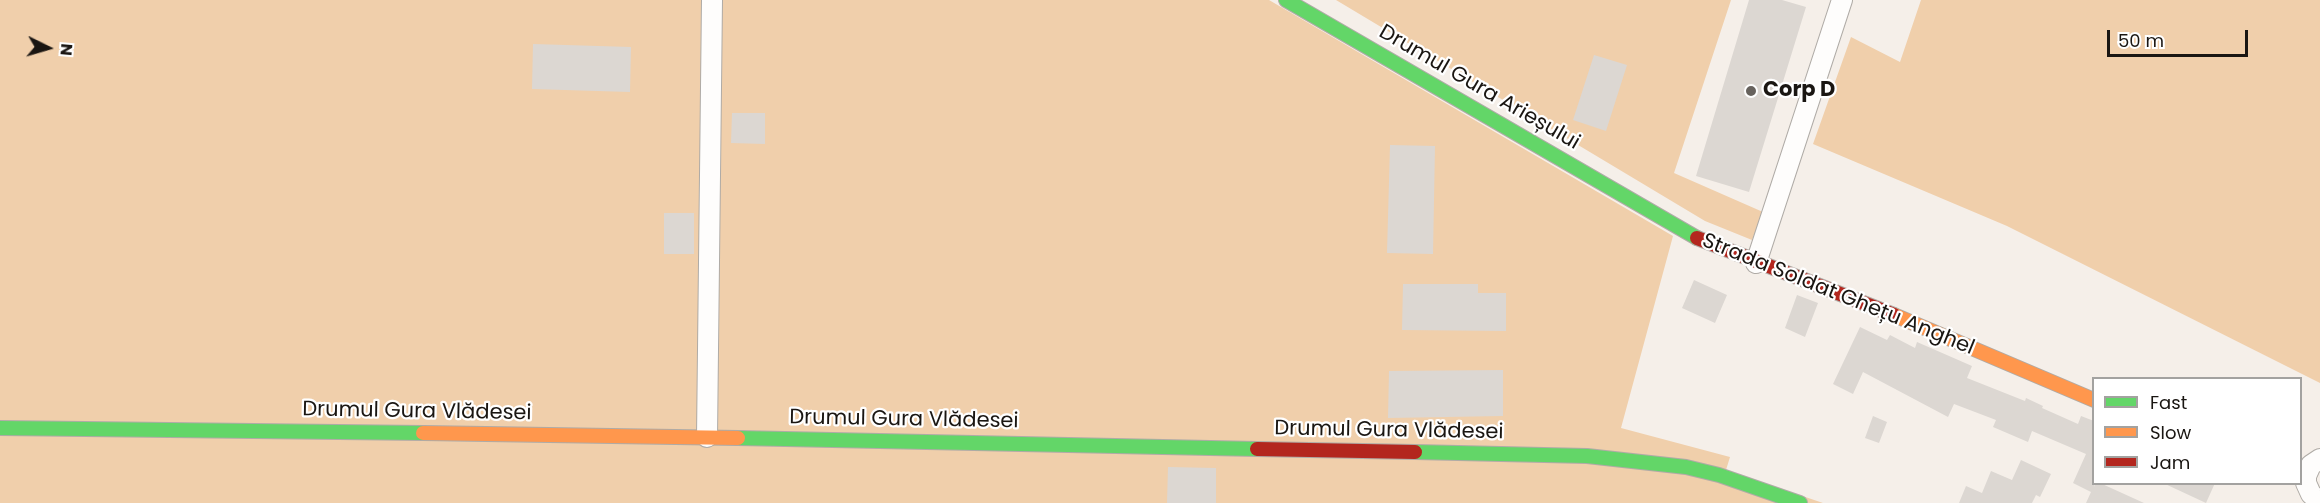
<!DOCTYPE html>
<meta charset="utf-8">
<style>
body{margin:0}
#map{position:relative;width:2320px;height:503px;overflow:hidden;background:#f5efe9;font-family:Poppins,sans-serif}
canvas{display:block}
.legend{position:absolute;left:2092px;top:377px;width:210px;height:108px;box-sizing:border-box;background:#fff;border:2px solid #a3a2a0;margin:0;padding:8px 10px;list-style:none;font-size:18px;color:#1a1612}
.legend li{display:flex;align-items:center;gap:12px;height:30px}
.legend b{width:30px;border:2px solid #a3a2a0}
.north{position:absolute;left:18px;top:18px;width:60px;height:60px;-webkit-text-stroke:4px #fff;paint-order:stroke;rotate:95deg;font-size:16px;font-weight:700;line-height:24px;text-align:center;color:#1a1612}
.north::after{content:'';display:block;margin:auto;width:21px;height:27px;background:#1a1612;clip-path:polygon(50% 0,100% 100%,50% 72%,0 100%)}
.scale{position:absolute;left:2107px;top:30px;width:141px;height:27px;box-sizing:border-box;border:3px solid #1a1612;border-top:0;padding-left:8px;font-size:18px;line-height:21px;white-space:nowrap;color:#1a1612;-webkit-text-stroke:4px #fff;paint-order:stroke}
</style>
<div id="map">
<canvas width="2320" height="503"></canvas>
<ul class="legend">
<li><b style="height:8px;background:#63d668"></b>Fast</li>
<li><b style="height:8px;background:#ff974d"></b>Slow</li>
<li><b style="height:8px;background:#b3261e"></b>Jam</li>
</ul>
<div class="north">N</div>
<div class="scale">50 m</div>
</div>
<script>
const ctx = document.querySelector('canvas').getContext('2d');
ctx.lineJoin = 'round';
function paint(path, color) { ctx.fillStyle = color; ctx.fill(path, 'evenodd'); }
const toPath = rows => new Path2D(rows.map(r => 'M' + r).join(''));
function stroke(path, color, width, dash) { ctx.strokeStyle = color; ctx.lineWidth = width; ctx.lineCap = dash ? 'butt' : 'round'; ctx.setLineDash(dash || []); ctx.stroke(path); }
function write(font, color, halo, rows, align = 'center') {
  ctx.font = font + ' Poppins,sans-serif'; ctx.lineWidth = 4.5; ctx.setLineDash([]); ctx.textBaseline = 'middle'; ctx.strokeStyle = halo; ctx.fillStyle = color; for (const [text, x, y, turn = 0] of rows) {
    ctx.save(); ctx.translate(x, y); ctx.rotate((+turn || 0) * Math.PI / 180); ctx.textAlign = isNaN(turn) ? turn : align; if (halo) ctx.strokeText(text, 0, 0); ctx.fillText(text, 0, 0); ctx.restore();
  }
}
const green = toPath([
 [0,0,1269,0,1673,236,1621,428,1730,457,1726,470,1823,503,0,503],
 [1336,0,1731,0,1674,173,1763,212,1752,240,1705,221],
 [1921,0,2320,0,2320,383,2007,226,1813,144,1851,37,1900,62]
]);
const building = toPath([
 [1749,0,1782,0,1806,7,1749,192,1696,176],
 [533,44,631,47,630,92,532,89],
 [1594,55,1627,65,1606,131,1573,120],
 [732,113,765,113,765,144,731,143],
 [1390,145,1435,146,1433,254,1387,253],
 [664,213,694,213,694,254,664,254],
 [1694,280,1727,295,1715,323,1682,308],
 [1403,284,1478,284,1478,293,1506,293,1506,331,1402,330],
 [1797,295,1818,303,1805,337,1785,328],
 [1860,327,1887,340,1890,335,1915,348,1917,342,1972,366,1967,378,2025,401,2026,398,2043,406,2042,408,2078,424,2081,416,2094,421,2094,487,2095,483,2100,483,2144,503,2086,503,2091,492,2073,483,2086,454,2032,431,2028,442,1993,427,1996,420,1954,404,1948,417,1863,372,1853,394,1833,384],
 [1503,370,1503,416,1388,418,1389,371],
 [1873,416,1887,422,1879,443,1865,438],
 [2021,460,2051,474,2040,497,2036,495,2032,503,1959,503,1966,486,1982,493,1991,471,2012,480],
 [1168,467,1216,468,1216,503,1167,503],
 [2163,483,2215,483,2206,503]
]);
const street = toPath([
 [1756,263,1842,0],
 [707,437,712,0],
 [2320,459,2311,465,2306,476,2306,483,2311,494,2320,502]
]);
const fast = toPath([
 [1286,0,1697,238],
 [0,428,423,433],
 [738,438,1257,449],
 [1415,452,1587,456,1686,467,1719,475,1800,503]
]);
const slow = toPath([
 [1894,315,2094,400],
 [423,433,738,438]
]);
const jam = toPath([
 [1697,238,1894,315],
 [1257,449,1415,452]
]);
const markers = [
 [1751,91,6,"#67625d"]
];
const streetNames = [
 ["Drumul Gura Arieșului",1479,88,30],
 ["Strada Soldat Ghețu Anghel",1838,295,22],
 ["Drumul Gura Vlădesei",417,412,1],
 ["Drumul Gura Vlădesei",904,420,1],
 ["Drumul Gura Vlădesei",1389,431,1]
];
const poiNames = [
 ["Corp D",1763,91]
];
paint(green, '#f0cfab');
paint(building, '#dcd7d2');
stroke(street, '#afaba6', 22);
stroke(fast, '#afaba6', 16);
stroke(slow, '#afaba6', 16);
stroke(jam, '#afaba6', 16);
stroke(street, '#fefdfc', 20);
stroke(fast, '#63d668', 14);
stroke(slow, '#ff974d', 14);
stroke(jam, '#b3261e', 14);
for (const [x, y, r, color] of markers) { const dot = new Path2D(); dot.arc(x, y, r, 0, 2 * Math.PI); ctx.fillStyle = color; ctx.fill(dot); stroke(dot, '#fff', 2); }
write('21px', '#1a1612', '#fff', streetNames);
write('bold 21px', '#1a1612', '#fff', poiNames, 'left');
</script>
